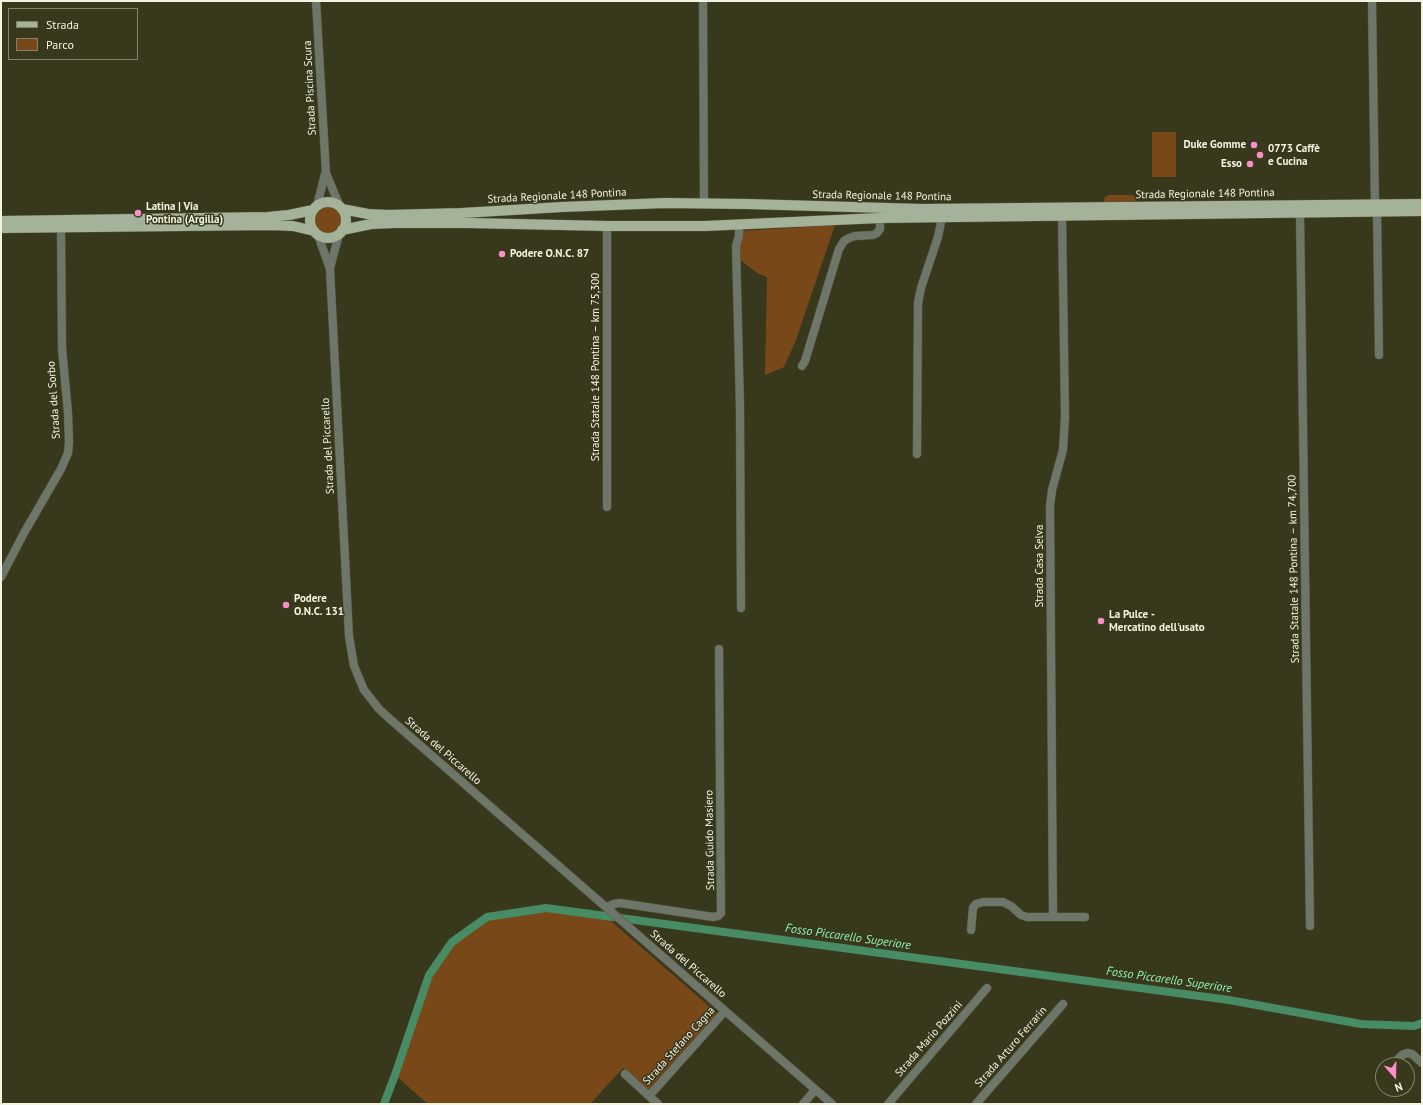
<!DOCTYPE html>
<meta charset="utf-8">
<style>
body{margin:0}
#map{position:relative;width:1423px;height:1105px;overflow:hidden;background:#38381d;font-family:"PT Sans",sans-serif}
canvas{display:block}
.frame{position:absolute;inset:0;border:2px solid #f3f3e3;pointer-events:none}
.legend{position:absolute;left:8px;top:8px;width:130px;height:52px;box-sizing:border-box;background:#38381d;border:1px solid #83836c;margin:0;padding:5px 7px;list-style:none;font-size:12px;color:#f3f3e3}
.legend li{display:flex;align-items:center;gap:8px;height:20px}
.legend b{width:20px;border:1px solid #83836c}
.north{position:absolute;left:1375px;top:1057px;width:40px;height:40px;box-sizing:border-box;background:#38381d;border:1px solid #83836c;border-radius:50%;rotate:160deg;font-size:11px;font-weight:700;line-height:16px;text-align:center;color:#f3f3e3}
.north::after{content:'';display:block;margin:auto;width:14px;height:18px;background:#fa8fc7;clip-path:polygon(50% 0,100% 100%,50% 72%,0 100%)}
</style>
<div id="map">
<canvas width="1423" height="1105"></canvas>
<div class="frame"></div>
<ul class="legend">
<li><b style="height:5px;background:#a4b29a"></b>Strada</li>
<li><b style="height:11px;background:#794819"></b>Parco</li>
</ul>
<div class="north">N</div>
</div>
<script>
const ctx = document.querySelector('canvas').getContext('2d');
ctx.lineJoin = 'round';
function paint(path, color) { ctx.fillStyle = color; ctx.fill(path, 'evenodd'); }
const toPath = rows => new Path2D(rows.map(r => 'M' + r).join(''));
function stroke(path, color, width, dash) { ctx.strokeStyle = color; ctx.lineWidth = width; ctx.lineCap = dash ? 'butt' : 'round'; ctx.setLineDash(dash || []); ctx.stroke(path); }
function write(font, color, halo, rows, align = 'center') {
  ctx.font = font + ' "PT Sans",sans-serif'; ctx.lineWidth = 3; ctx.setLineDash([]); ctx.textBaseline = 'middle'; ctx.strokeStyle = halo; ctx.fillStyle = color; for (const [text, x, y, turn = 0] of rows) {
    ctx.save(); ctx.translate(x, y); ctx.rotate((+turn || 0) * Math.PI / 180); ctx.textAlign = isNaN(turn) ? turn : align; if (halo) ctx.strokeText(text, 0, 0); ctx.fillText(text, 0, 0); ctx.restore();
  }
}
const green = toPath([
 [1152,132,1176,132,1176,177,1152,177],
 [1109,195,1132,195,1135,196,1136,199,1135,201,1129,202,1105,202,1104,200,1105,197],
 '313 220a15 15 0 1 1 30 0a15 15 0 1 1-30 0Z',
 [835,225,796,340,784,367,765,375,767,277,757,273,739,259,741,231],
 [546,908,604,915,717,1013,648,1090,623,1068,590,1104,428,1104,395,1075,429,975,452,942,487,917]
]);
const canal = toPath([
 [384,1104,395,1075,429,975,452,942,487,917,546,908,1229,1000,1361,1024,1414,1026,1422,1023]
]);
const minor = toPath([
 [316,1,326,173,340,207],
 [703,1,704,203],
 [1372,1,1375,204],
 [317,206,325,174],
 [1377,212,1379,355],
 [1300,213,1310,926],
 [739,225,739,236,736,246,740,408,741,608],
 [318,235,330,269,349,636,354,666,364,690,379,709,391,720,832,1104],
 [330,268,339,234],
 [802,366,805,361,839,249,844,241,849,238,855,236,873,235,877,233,880,229,880,218],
 [917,454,918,303,921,288,938,237,942,217],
 [607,507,607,226],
 [1,577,24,533,61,469,68,453,69,442,68,413,62,348,61,228],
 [607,907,614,904,620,903,713,917,718,916,721,913,719,649],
 [1053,917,1050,506,1052,490,1063,450,1065,417,1062,216],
 [971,930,973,908,976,904,983,902,1003,902,1011,906,1021,915,1027,917,1085,917],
 [1393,1065,1402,1055,1407,1053,1412,1054,1422,1063],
 [625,1074,649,1096,725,1011],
 [649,1096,658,1104],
 [803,1104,815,1090],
 [888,1104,987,988],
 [976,1104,1063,1004]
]);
const major = toPath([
 '310 220a18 18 0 1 1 36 0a18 18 0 1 1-36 0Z',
 [342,209,368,214,388,215,462,213,562,207,665,203,747,204,922,209,1422,204],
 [1,221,268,217,289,215,313,210],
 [1,228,271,225,293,226,314,231],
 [342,230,371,224,394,223,468,223,607,226,705,226,880,218,1422,211]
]);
const markers = [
 [1254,145,4,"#fa8fc7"],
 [1260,155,4,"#fa8fc7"],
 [1250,164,4,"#fa8fc7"],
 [138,213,4,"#fa8fc7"],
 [502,254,4,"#fa8fc7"],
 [286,605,4,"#fa8fc7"],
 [1101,621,4,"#fa8fc7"]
];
const streetNames = [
 ["Strada Piscina Scura",310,88,-93],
 ["Strada Regionale 148 Pontina",1205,194,-1],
 ["Strada Regionale 148 Pontina",557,196,-3],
 ["Strada Regionale 148 Pontina",882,196,1],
 ["Strada Statale 148 Pontina – km 75,300",596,367,-90],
 ["Strada del Sorbo",54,400,-94],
 ["Strada del Piccarello",328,446,-93],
 ["Strada Casa Selva",1040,566,-90],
 ["Strada Statale 148 Pontina – km 74,700",1294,569,-91],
 ["Strada del Piccarello",443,751,41],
 ["Strada Guido Masiero",710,840,-91],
 ["Strada del Piccarello",688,964,41],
 ["Strada Mario Pozzini",929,1039,-49],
 ["Strada Stefano Cagna",679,1046,-48],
 ["Strada Arturo Ferrarin",1011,1047,-49]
];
const poiNames = [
 ["Duke Gomme",1246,145,"right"],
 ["0773 Caffè",1268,149],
 ["e Cucina",1268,162],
 ["Esso",1242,164,"right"],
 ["Latina | Via",146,207],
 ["Pontina (Argilla)",146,220],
 ["Podere O.N.C. 87",510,254],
 ["Podere",294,599],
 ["O.N.C. 131",294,612],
 ["La Pulce -",1109,615],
 ["Mercatino dell'usato",1109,628]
];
const waterNames = [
 ["Fosso Piccarello Superiore",848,937,8],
 ["Fosso Piccarello Superiore",1169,980,8]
];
paint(green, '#794819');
stroke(canal, '#478c64', 8);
stroke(minor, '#56563d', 9);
stroke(major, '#56563d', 11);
stroke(minor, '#6e7569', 8);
stroke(major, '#a4b29a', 10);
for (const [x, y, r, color] of markers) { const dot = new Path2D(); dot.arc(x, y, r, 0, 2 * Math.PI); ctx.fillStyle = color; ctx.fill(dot); stroke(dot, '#38381d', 1.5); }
write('11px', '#f3f3e3', '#38381d', streetNames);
write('bold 11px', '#f3f3e3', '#38381d', poiNames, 'left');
write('italic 12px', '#8ff1b5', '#38381d', waterNames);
</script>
